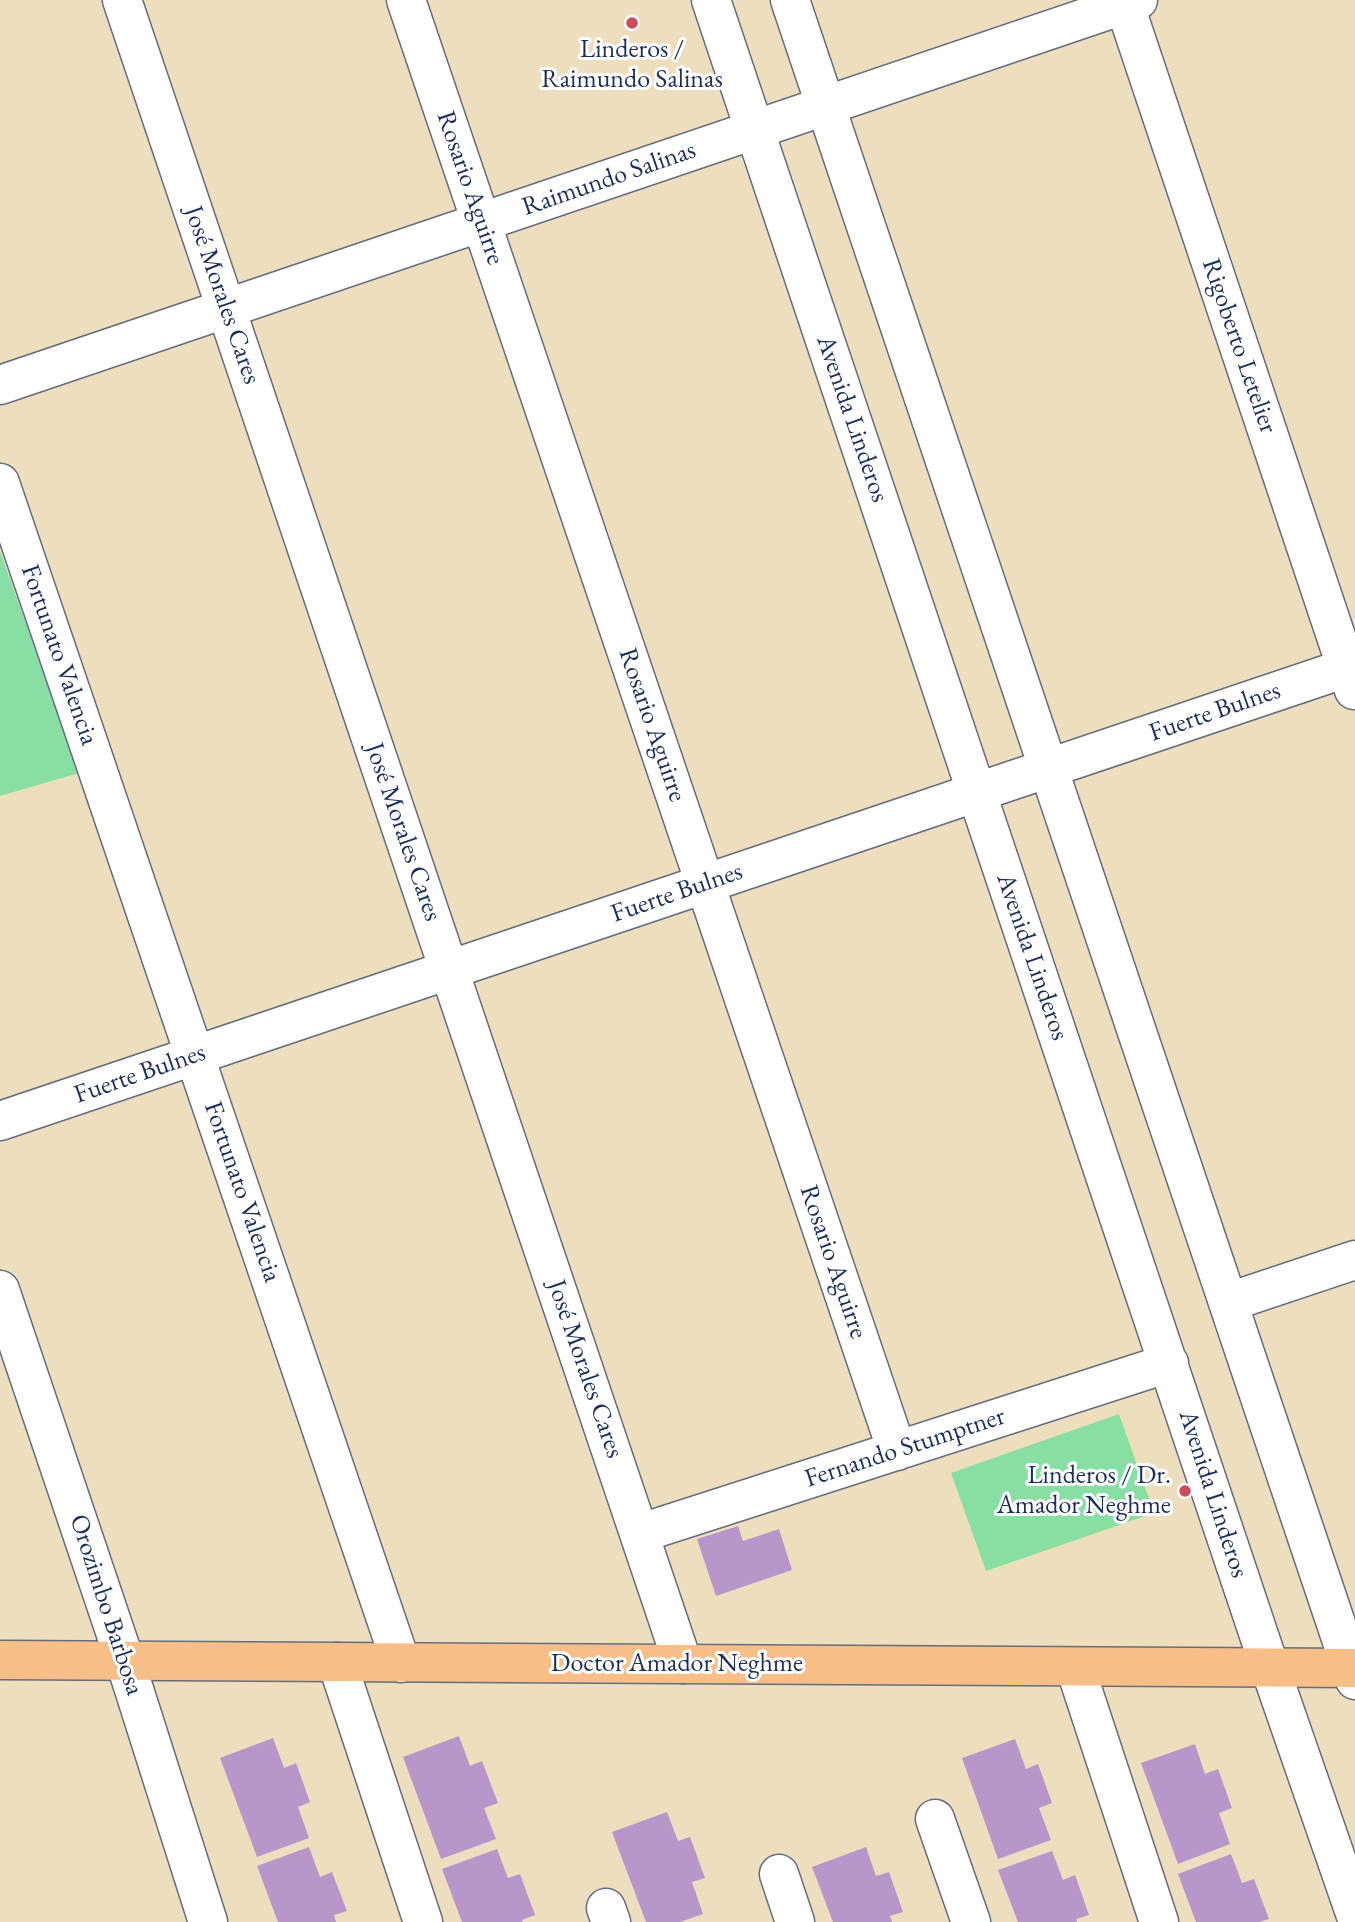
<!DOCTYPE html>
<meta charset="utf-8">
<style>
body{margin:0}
canvas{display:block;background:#eddfbe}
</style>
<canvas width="1355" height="1922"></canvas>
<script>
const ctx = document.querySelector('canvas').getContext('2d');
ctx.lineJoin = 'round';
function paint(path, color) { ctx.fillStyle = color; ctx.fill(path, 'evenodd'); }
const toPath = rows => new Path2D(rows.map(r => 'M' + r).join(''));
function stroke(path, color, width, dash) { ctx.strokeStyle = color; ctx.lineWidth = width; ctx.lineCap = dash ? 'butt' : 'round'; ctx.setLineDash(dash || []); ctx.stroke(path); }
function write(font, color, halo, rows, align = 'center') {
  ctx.font = font + ' "EB Garamond",serif'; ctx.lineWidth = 6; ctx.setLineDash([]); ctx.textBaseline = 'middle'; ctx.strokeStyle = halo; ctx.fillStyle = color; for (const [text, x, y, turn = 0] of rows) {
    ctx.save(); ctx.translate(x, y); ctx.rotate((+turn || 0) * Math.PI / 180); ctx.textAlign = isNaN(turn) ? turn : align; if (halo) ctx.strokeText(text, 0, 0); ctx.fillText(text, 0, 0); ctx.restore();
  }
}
const green = toPath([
 [0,551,79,773,0,796],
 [1119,1414,1154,1513,986,1571,951,1473]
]);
const building = toPath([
 [738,1526,743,1541,779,1529,792,1570,716,1596,697,1539],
 [459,1736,470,1766,482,1761,498,1803,484,1808,496,1839,441,1859,403,1757],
 [273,1738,284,1768,296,1763,310,1802,298,1807,309,1838,257,1857,220,1758],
 [1015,1739,1026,1769,1038,1764,1052,1803,1039,1808,1051,1840,998,1859,962,1758],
 [1195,1744,1205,1774,1218,1769,1232,1808,1219,1813,1230,1844,1178,1864,1141,1763],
 [667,1812,678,1841,690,1837,705,1878,692,1882,703,1914,680,1922,646,1922,612,1832],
 [309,1847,320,1877,332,1872,347,1911,334,1915,336,1922,278,1922,257,1866],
 [866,1847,876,1876,889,1872,903,1912,890,1916,892,1922,833,1922,812,1867],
 [497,1849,508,1878,520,1874,535,1915,522,1920,523,1922,462,1922,442,1869],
 [1052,1851,1063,1880,1075,1875,1089,1915,1076,1919,1077,1922,1018,1922,998,1870],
 [1231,1854,1242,1883,1254,1879,1269,1919,1259,1922,1196,1922,1178,1874]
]);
const minor = toPath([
 [122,0,683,1664],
 [406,0,897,1451],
 [711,0,1270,1668,1355,1913],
 [790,0,1355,1680],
 [1123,0,1354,690],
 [0,385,1138,0],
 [0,483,401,1663],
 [0,1121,1355,665],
 [0,1290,125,1661,208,1922],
 [1229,1302,1355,1260],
 [641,1533,1169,1363],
 [337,1662,423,1922],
 [1075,1667,1159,1922],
 [935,1819,971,1922],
 [779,1874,795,1922],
 [606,1908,611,1922]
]);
const major = toPath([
 [0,1660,1355,1668]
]);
const markers = [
 [632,23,7,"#d1495b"],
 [1185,1491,7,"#d1495b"]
];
const poiNames = [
 ["Linderos /",632,50],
 ["Raimundo Salinas",632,80],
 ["Linderos / Dr.",1171,1476,"right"],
 ["Amador Neghme",1171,1506,"right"]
];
const streetNames = [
 ["Raimundo Salinas",609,179,-19],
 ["Rosario Aguirre",470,188,71],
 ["José Morales Cares",222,295,71],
 ["Rigoberto Letelier",1239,346,71],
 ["Avenida Linderos",852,419,71],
 ["Fortunato Valencia",59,655,71],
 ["Fuerte Bulnes",1215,712,-19],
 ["Rosario Aguirre",652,725,71],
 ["José Morales Cares",403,832,71],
 ["Fuerte Bulnes",677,893,-19],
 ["Avenida Linderos",1032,957,71],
 ["Fuerte Bulnes",140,1074,-19],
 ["Fortunato Valencia",242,1192,71],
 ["Rosario Aguirre",833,1262,71],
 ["José Morales Cares",585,1369,71],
 ["Fernando Stumptner",905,1448,-18],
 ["Avenida Linderos",1213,1494,72],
 ["Orozimbo Barbosa",106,1605,72],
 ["Doctor Amador Neghme",677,1664]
];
paint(green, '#88dfa3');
paint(building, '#b796ca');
stroke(minor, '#646d80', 41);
stroke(major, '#646d80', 41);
stroke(minor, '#fff', 38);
stroke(major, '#f7be88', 38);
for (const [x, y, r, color] of markers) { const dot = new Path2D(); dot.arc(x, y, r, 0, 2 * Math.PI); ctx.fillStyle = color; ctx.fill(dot); stroke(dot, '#fff', 2.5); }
write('26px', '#1b2f5e', '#fff', poiNames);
write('26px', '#1b2f5e', '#fff', streetNames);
</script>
